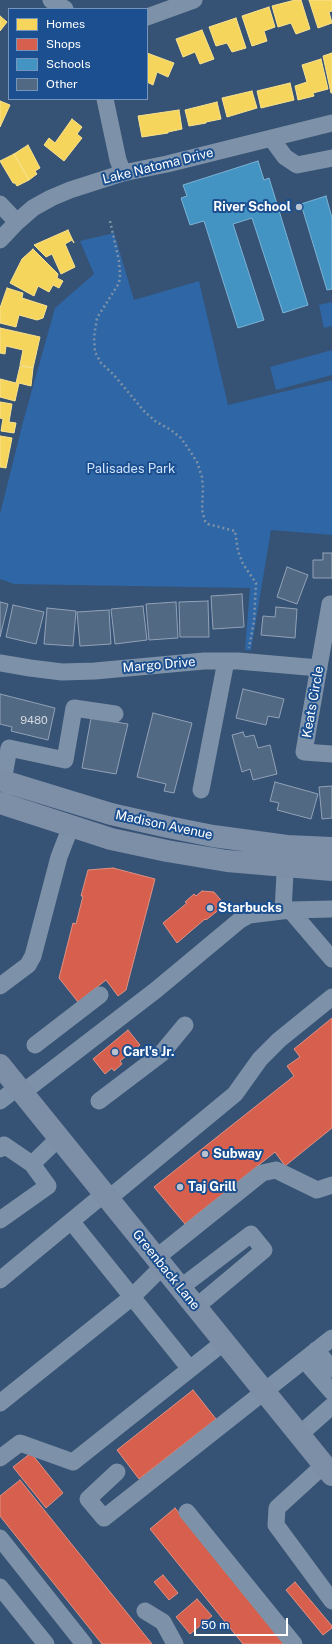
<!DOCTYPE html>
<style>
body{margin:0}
#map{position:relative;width:332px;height:1644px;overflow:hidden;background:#365274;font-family:"Public Sans",sans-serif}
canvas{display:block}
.legend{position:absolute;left:8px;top:8px;width:140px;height:92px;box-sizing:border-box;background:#1b4f8f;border:1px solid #7695bc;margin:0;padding:5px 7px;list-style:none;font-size:12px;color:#fff}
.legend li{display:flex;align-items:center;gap:8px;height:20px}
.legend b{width:20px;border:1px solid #7695bc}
.scale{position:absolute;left:194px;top:1618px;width:94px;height:18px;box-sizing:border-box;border:2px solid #fff;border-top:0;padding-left:5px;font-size:12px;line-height:14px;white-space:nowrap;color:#fff;-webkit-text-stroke:3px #1b4f8f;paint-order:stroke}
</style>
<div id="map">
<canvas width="332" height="1644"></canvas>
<ul class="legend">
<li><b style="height:11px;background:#f6d55c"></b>Homes</li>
<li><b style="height:11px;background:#d6604d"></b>Shops</li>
<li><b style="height:11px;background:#4393c3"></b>Schools</li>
<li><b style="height:11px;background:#526984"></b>Other</li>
</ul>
<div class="scale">50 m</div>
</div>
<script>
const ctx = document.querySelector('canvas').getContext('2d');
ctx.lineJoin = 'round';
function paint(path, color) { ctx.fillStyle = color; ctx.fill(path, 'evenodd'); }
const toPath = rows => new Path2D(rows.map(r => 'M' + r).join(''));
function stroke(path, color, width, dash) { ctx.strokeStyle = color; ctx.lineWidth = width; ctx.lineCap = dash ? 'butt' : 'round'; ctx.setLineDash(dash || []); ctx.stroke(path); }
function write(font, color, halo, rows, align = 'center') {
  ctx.font = font + ' "Public Sans",sans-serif'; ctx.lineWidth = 4; ctx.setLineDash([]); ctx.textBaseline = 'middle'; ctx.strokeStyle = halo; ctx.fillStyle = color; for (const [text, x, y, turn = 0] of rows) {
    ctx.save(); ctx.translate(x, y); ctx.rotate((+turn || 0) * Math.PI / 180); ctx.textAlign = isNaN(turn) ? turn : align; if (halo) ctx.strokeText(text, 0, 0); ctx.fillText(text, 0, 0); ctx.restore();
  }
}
const green = toPath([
 [114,233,134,300,199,281,228,405,332,380,332,535,271,530,251,650,245,650,250,588,14,584,0,579,0,514,23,422,55,308,94,274,80,241],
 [332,302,332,326,324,328,319,305],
 [332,350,332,375,276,390,270,367]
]);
const homes = toPath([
 [295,0,301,0,310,29,296,34,291,23,278,27,272,6,295,0],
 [309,0,332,0,332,11,329,12,332,23,318,28,309,0],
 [269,7,275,27,264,31,267,41,252,46,242,16,269,7],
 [0,16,7,22,0,31,0,16],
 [236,18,246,48,232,52,227,43,216,46,209,27,236,18],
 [202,30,214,59,200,64,195,52,183,57,176,39,202,30],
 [147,53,174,63,168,77,157,72,153,85,147,82,147,53],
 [332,53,332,93,331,93,323,56,332,53],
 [321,59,328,89,313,93,314,96,298,100,295,86,307,82,302,65,321,59],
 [290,83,294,100,261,108,257,91,290,83],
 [252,91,257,108,227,117,222,98,252,91],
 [0,101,10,105,0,127,0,101],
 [217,102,221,119,206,122,206,123,189,126,185,110,217,102],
 [179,110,182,129,168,132,168,133,142,137,138,116,179,110],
 [72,119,82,127,77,134,82,138,64,161,44,145,49,138,55,143,72,119],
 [28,145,40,168,35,171,37,174,29,180,14,154,28,145],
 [14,154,29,180,17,186,15,183,13,183,0,161,14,154],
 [68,230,74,243,72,240,65,244,75,267,61,274,52,254,46,257,34,245,68,230],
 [33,249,58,274,57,278,63,281,59,288,53,285,49,292,38,286,34,296,10,283,22,259,33,249],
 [7,288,23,293,22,298,47,306,43,318,37,320,19,315,16,327,0,323,0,308,7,288],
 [0,328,40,337,33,368,20,365,23,350,6,346,5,354,0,353,0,328],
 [20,366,33,368,31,386,19,383,15,401,0,397,0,379,16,383,20,366],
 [0,402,12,404,9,422,16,423,14,433,1,431,3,419,0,418,0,402],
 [0,436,12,438,6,468,0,467,0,436]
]);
const shops = toPath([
 [113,868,155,879,126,990,118,996,106,980,78,1002,59,978,73,923,76,924,83,896,81,896,88,870,113,868],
 [202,891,214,892,225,905,206,920,205,919,177,943,163,923,187,903,185,902,194,894,196,896,202,891],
 [332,1018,332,1128,285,1166,275,1152,185,1224,154,1187,294,1076,287,1066,300,1057,294,1049,332,1018],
 [128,1030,140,1045,120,1061,122,1064,114,1071,112,1068,105,1074,93,1059,128,1030],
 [193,1390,216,1419,139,1479,117,1450,193,1390],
 [31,1453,63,1493,46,1508,13,1467,31,1453],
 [20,1480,152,1644,102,1644,0,1516,0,1496,20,1480],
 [175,1508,285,1644,243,1644,150,1529,175,1508],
 [163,1575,178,1593,169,1600,154,1582,163,1575],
 [295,1582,332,1626,332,1628,323,1635,286,1590,295,1582],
 [197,1599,212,1616,190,1634,176,1617,197,1599]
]);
const schools = toPath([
 [258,161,264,180,269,178,308,305,283,313,252,218,233,224,264,320,238,328,204,221,190,225,181,198,187,196,183,185,258,161],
 [326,196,332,218,332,289,327,290,301,204,326,196]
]);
const building = toPath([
 [323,553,332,553,332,578,313,578,313,560,323,560,323,553],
 [287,567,308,575,297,604,277,597,287,567],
 [242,594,244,627,213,629,211,596,242,594],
 [208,601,209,637,180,637,179,602,208,601],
 [0,602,8,604,0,637,0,602],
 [176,602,178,638,149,640,146,604,176,602],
 [13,605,44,612,36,644,6,637,13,605],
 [143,606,147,640,115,644,111,609,143,606],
 [276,607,297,609,295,638,261,635,263,616,275,617,276,607],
 [47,608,76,611,73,646,44,644,47,608],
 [109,610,111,644,80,646,77,612,109,610],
 [243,689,284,699,279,718,268,716,266,725,236,718,243,689],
 [0,694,55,708,48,740,11,731,12,727,0,724,0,694],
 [153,713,192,723,174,793,164,791,166,784,137,777,153,713],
 [91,718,128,724,116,774,82,768,91,718],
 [243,732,245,737,254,735,258,748,270,745,277,774,253,780,250,769,242,772,232,735,243,732],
 [275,782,318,794,311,819,277,810,279,803,270,801,275,782],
 [332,786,332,818,322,819,319,787,332,786]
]);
const path = toPath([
 [110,221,119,261,120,275,119,283,97,318,94,337,95,352,101,363,113,374,144,411,155,421,171,430,181,438,190,451,197,462,202,477,203,488,202,510,205,521,208,524,235,531,238,551,243,564,256,583,254,621,249,648]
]);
const minor = toPath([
 [51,0,65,9],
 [147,17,194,0],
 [105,99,118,160,123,173],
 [271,138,285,157,297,165,332,158],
 [0,204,17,222],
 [0,240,17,222,33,208,51,198,70,190,123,173,167,164,332,123],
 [332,604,330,604,304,752,332,754],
 [0,663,30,668,62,672,95,671,204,661,238,661,319,668],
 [3,781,9,748,65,760,74,708,115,714],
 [201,790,226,661],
 [290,910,332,959],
 [283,911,286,855],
 [0,986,28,965,33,956,59,857,71,826],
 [35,1045,100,995],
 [22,1093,156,990,240,920,249,915,290,910,332,909],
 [0,1101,18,1087],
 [99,1101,161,1054,185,1025],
 [0,1149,4,1145,32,1164],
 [108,1199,235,1094,260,1059,279,1040,332,997],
 [0,1220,48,1186,32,1164,59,1138],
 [71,1221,190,1369],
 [156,1258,262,1173,276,1170,317,1190,332,1185],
 [0,1280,104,1194],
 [180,1288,251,1234,264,1250,196,1307],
 [316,1350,332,1369],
 [304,1360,332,1392],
 [0,1403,132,1297,163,1266],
 [299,1435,332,1406],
 [0,1458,20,1443,73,1462,224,1342],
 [324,1465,277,1508,276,1525,332,1601],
 [117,1472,88,1499,104,1518,332,1338],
 [187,1512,294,1644],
 [0,1538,84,1644],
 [0,1587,46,1644],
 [145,1611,163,1622,175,1644]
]);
const major = toPath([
 [0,780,111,814,168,827,213,836,287,846,332,848],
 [0,803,111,839,167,851,227,861,332,870],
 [0,1065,332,1475]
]);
const markers = [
 [299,207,4,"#b9c2ce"],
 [210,908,4,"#b9c2ce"],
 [115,1052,4,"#b9c2ce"],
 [205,1154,4,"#b9c2ce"],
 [180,1187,4,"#b9c2ce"]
];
const numberNames = [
 ["9480",34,721]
];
const streetNames = [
 ["Lake Natoma Drive",158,166,-14],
 ["Margo Drive",159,665,-5],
 ["Keats Circle",313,702,-80],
 ["Madison Avenue",164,825,12],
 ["Greenback Lane",166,1270,51]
];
const poiNames = [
 ["River School",291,207,"right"],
 ["Starbucks",218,908],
 ["Carl's Jr.",123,1052],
 ["Subway",213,1154],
 ["Taj Grill",188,1187]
];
const parkNames = [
 ["Palisades Park",131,469]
];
paint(green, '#2f66a5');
paint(homes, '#f6d55c');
stroke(homes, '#f9e28d', 1);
paint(shops, '#d6604d');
stroke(shops, '#e29082', 1);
paint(schools, '#4393c3');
stroke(schools, '#7bb3d5', 1);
paint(building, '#526984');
stroke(building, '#92a2b6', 1);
stroke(path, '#7d92a8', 2.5, [2, 3]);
stroke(minor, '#7d92a8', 17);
stroke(major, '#7d8ea7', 22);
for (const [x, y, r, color] of markers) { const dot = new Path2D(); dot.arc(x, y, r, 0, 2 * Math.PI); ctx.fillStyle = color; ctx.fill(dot); stroke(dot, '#1b4f8f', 1.5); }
write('11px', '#d4dae0', null, numberNames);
write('13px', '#fff', '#1b4f8f', streetNames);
write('bold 13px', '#fff', '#1b4f8f', poiNames, 'left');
write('13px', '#cfe3fa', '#1b4f8f', parkNames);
</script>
